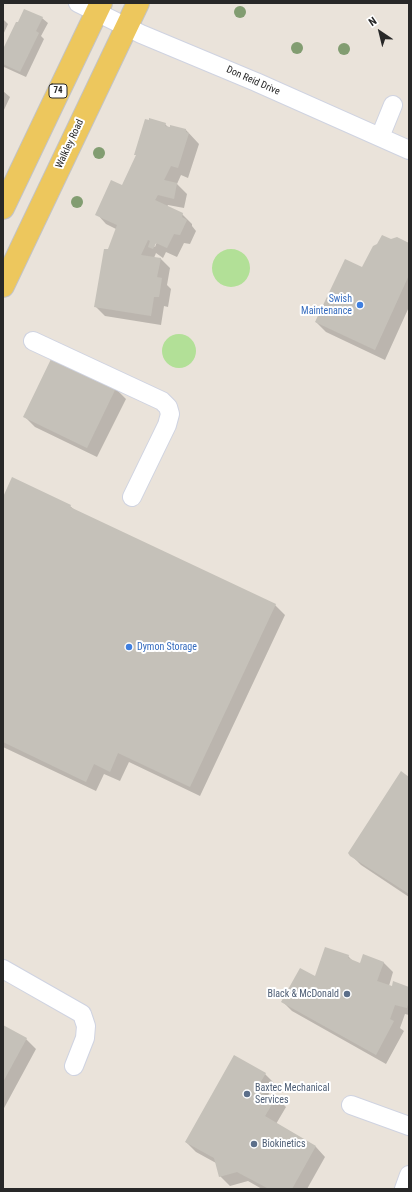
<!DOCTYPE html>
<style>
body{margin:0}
#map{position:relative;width:412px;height:1192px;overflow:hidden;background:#eae3da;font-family:"Roboto Condensed",sans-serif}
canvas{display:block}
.frame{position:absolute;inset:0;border:4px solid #282828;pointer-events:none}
.north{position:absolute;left:360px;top:12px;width:40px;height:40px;-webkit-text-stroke:3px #fff;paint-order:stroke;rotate:325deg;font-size:11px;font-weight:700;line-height:16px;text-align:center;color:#282828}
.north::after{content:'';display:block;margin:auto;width:14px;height:18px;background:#282828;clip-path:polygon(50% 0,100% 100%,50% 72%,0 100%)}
</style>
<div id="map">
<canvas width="412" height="1192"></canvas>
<div class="frame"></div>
<div class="north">N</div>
</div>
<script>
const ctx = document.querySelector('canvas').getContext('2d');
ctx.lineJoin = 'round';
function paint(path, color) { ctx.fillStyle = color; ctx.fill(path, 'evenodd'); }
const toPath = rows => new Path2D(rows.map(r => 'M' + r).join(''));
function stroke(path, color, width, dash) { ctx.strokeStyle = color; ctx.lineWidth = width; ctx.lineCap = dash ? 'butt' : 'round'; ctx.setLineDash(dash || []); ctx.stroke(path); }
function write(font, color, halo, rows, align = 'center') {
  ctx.font = font + ' "Roboto Condensed",sans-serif'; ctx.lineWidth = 4; ctx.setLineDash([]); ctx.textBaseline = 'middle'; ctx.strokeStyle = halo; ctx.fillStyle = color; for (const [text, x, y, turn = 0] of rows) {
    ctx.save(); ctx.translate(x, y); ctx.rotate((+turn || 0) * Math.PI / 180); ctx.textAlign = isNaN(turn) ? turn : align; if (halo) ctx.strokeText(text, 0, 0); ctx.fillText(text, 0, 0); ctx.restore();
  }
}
const green = toPath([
 '212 268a19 19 0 1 1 38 0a19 19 0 1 1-38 0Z',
 '162 351a17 17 0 1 1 34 0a17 17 0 1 1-34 0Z'
]);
const shadow = toPath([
 [42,18,48,23,41,36,44,39,26,77,4,67,3,51],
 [3,19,8,24,3,35],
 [3,91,10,97,3,112],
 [165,124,170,129,186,130,199,144,188,178,181,175,177,184,187,194,184,208,168,205,167,207,182,214,192,224,192,226,196,231,190,244,184,243,177,257,166,252,163,258,156,253,154,258,160,258,170,268,167,285,171,289,168,307,164,306,161,325,105,316,95,306,116,229,106,224,97,214,123,187,137,156,135,154],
 [158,239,155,247,154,246],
 [391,240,409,244,409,307,385,360,326,332,316,322],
 [116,389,126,399,97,457,35,427,25,417],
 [3,499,70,506,76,511,275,605,285,615,200,796,129,762,120,781,104,774,96,791,3,747],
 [409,778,409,897,361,865,351,855],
 [348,956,354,962,361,964,383,962,393,972,389,986,409,988,409,1015,405,1014,400,1028,404,1031,386,1064,292,1011,282,1001],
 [3,1027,26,1039,36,1049,3,1110],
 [265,1074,275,1084,267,1097,271,1100,276,1097,286,1107,276,1124,316,1147,325,1157,307,1189,262,1189,248,1181,230,1186,220,1176,216,1163,196,1152,186,1142]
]);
const building = toPath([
 [24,9,43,17,36,31,39,33,20,72,3,64,3,49,16,22,18,22],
 [149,118,166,123,165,126,170,127,170,125,186,129,186,132,189,133,178,168,171,166,164,180,177,183,174,199,158,195,155,200,183,213,182,217,187,220,180,235,174,234,167,248,156,243,153,249,148,247,150,241,148,240,141,255,161,258,157,277,162,278,159,297,154,297,151,316,94,307,104,249,108,249,117,225,95,215,111,180,122,185,136,155,134,155,145,119,149,120],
 [382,235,391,239,397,237,409,243,409,275,375,350,315,322,345,259,362,267,373,246,377,244],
 [52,357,116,388,87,448,23,417],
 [12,477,71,505,70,507,276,604,190,787,118,753,110,772,94,764,86,782,3,742,3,497],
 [401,771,409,777,409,894,350,856,348,853],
 [325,947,349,955,348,958,360,963,363,954,384,962,377,981,392,986,393,981,409,987,409,1001,407,1008,395,1005,390,1019,394,1021,376,1055,281,1002,300,968,315,976],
 [3,1025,27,1038,3,1082],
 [234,1055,266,1073,256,1090,271,1098,273,1094,277,1096,265,1116,316,1146,292,1189,269,1189,237,1172,219,1177,214,1158,185,1142]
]);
const minor = toPath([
 [78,3,141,34,256,82,409,150],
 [380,137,393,105],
 [33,341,162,401,168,407,170,414,167,425,132,497],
 [3,969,82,1014,86,1026,85,1038,74,1066],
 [351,1105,409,1126],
 [404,1189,409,1175]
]);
const major = toPath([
 [3,208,101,3],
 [3,286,138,3]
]);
const trees = [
 [240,12],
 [297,48],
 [344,49],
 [99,153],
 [77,202]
];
const markers = [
 [360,305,4,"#3f7fe0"],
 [129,647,4,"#3f7fe0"],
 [347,994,4,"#5c6f8a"],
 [247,1094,4,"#5c6f8a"],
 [254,1144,4,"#5c6f8a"]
];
const shields = [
 [58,91,18]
];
const shieldNames = [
 ["74",58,91]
];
const streetNames = [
 ["Don Reid Drive",253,81,24],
 ["Walkley Road",70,144,-65]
];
const shopNames = [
 ["Swish",352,299],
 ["Maintenance",352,311],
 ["Dymon Storage",137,647,"left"]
];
const serviceNames = [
 ["Black & McDonald",339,994,"right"],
 ["Baxtec Mechanical",255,1088],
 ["Services",255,1100],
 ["Biokinetics",262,1144]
];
paint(green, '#b2e097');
paint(shadow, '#0003');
paint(building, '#c5c1b9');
stroke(minor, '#cfd3e1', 20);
stroke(major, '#c3c3c3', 24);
stroke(minor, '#fff', 18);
stroke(major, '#edc75d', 22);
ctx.fillStyle = '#829d71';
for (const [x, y] of trees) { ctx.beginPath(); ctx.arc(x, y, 6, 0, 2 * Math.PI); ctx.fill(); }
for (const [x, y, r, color] of markers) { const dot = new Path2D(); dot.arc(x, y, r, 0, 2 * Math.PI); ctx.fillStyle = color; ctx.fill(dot); stroke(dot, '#fff', 1.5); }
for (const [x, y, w] of shields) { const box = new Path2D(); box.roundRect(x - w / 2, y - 7, w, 14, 3); ctx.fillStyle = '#fff'; ctx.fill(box); stroke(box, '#282828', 1); }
write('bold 9px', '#282828', null, shieldNames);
write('10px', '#282828', '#fff', streetNames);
write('10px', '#366cbe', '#fff', shopNames, 'right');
write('10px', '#4e5e75', '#fff', serviceNames, 'left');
</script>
